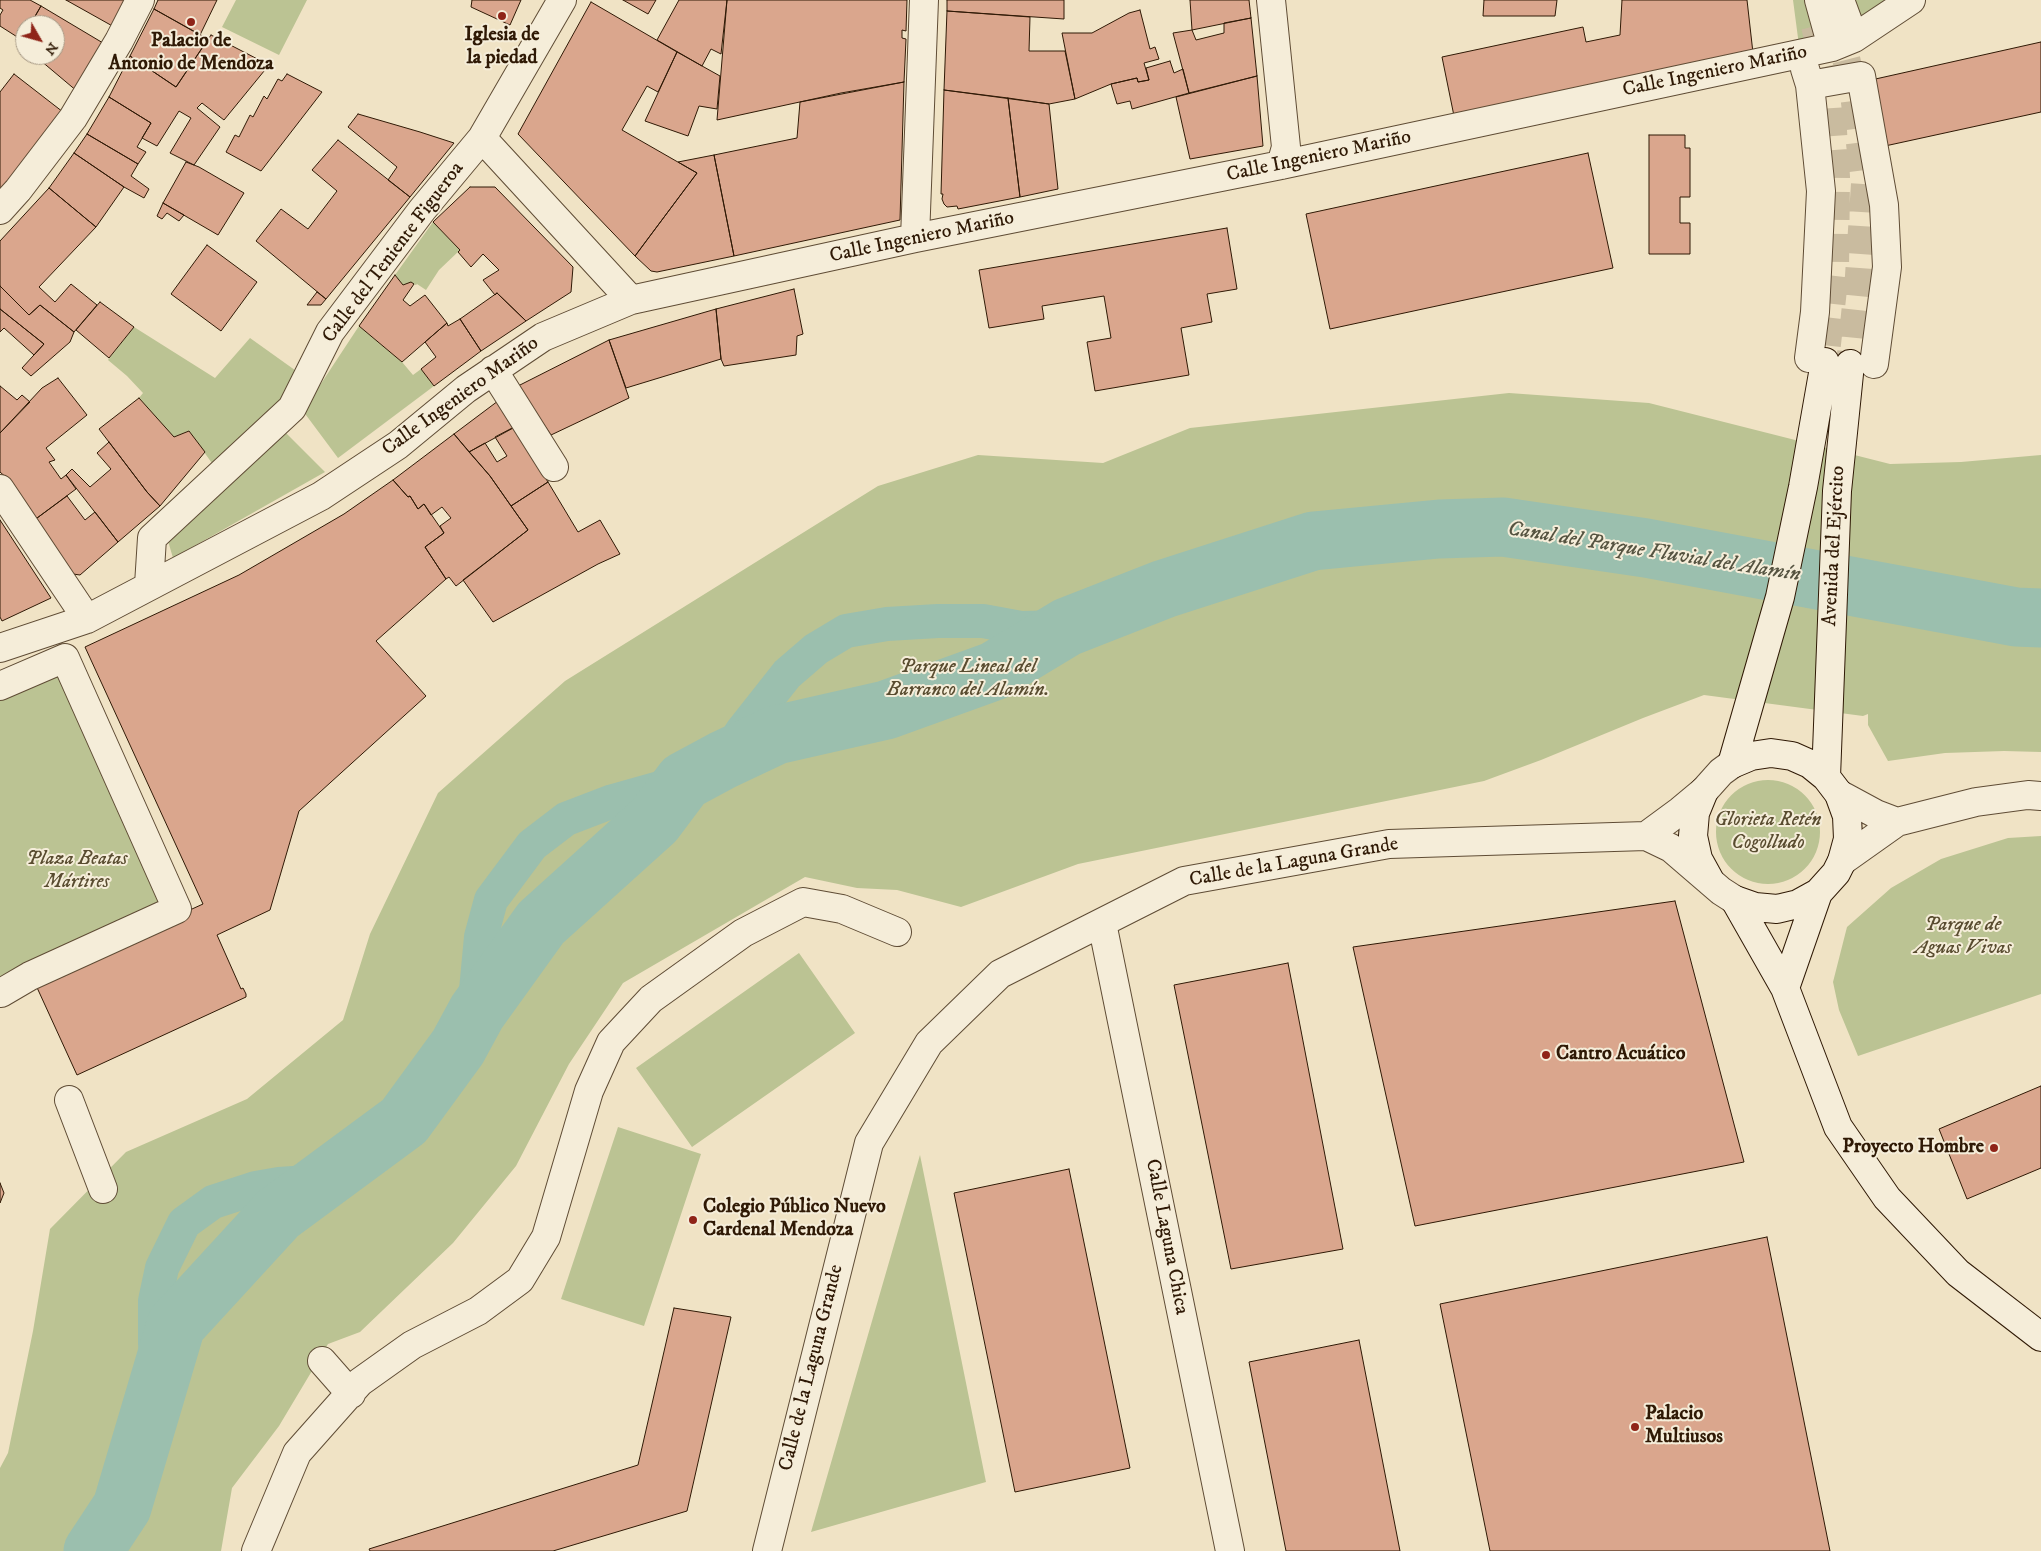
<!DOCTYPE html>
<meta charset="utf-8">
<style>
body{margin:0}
#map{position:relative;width:2041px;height:1551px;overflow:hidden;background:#f0e3c5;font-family:"IM FELL DW Pica",serif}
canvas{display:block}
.north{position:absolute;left:15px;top:15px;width:50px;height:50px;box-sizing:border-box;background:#f5edd9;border:1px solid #a69884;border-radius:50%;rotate:128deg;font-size:14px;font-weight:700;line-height:20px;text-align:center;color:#2f1905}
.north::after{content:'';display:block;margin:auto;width:18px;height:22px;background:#8f2418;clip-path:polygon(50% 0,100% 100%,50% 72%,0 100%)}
</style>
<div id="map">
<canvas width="2041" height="1551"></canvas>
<div class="north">N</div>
</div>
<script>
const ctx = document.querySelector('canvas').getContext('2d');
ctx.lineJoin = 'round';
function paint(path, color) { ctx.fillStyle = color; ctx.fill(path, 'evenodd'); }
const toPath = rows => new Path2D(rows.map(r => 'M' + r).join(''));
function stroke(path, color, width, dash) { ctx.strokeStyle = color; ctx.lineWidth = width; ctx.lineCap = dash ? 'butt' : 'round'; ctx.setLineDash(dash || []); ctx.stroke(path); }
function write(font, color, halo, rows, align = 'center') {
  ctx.font = font + ' "IM FELL DW Pica",serif'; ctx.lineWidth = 4; ctx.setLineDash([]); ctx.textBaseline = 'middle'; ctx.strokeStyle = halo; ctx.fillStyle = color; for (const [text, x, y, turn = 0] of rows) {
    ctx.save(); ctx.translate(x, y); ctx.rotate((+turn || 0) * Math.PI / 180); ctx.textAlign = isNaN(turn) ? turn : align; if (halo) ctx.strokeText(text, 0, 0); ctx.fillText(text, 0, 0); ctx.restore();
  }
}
const green = toPath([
 [236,0,307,0,279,55,222,27],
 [1793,0,1914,0,1800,53],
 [433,222,460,250,439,270,426,290,417,284,416,285,411,283,403,285,395,275],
 [359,326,402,362,413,375,421,369,434,386,338,458,303,411],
 [134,327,215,378,250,338,306,378,214,466,189,431,174,437,166,430,139,398,143,393,127,376,108,360],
 [1509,393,1649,403,1890,464,1961,462,2041,455,2041,752,2004,751,1945,753,1888,761,1868,725,1868,714,1863,716,1704,695,1643,718,1541,760,1484,781,1078,864,961,907,897,890,857,888,805,877,623,983,569,1064,516,1166,453,1243,360,1332,328,1344,279,1426,232,1488,221,1551,0,1551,0,1468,8,1453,33,1331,50,1229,126,1152,247,1099,343,1020,370,934,438,793,565,681,878,486,978,455,1103,463,1190,428],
 [278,425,325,472,173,558,166,534],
 [65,658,177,909,0,991,0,686],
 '1716 832a52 52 0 1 1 104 0a52 52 0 1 1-104 0Z',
 [2041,836,2041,994,1858,1056,1839,1010,1833,982,1847,927,1891,888,1941,859,2008,838],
 [799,953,855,1033,692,1147,636,1068],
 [618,1127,701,1154,644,1326,561,1299],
 [920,1155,986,1482,811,1532]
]);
const canal = toPath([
 [723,760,742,731,787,674,816,649,846,631,887,624,938,621,983,621,1021,628,1067,627],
 [477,1012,476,990,481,937,491,900,532,845,566,819,613,801,684,781],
 [159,1380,155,1343,155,1301,162,1268,184,1223,213,1202,256,1188,279,1184,323,1181]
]);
const river = toPath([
 [93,1551,122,1507,176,1325,278,1214,404,1121,458,1047,477,1012,541,923,654,821,684,781,723,760,776,735,886,710,994,671,1067,627,1164,589,1313,541,1439,529,1503,527,1646,548,2016,617,2041,618]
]);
const building = toPath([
 [0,0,30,0,41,6,30,25,25,25,25,35,22,40,0,26,0,15,3,10,0,8,0,0],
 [66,0,130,0,116,28,66,0],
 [158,0,217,0,200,35,154,9,158,0],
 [472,0,521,0,510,25,471,7,472,0],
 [623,0,656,0,648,14,623,0],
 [679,0,727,0,721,54,711,49,702,66,657,40,679,0],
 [727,0,907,0,906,31,902,30,902,38,906,39,904,82,841,93,717,120,727,0],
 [947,0,1064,0,1064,19,947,11,947,0],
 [1190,0,1249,0,1251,18,1192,30,1190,0],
 [1484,0,1557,0,1555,16,1483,16,1484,0],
 [1622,0,1747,0,1753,53,1454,116,1442,57,1583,27,1586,42,1620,35,1622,0],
 [591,2,677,52,658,92,647,86,622,130,697,173,635,256,518,134,591,2],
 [41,6,103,43,78,92,34,55,55,55,55,25,30,25,41,6],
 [154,9,208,39,176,87,130,56,154,9],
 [1140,10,1150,49,1155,47,1159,59,1144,63,1149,80,1138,82,1137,78,1111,84,1075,99,1062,33,1092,33,1129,13,1140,10],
 [947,11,1030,17,1029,51,1065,51,1075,99,1049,104,944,90,947,11],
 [1251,18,1257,76,1189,93,1173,33,1192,30,1196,40,1224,33,1224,23,1251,18],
 [211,35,269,65,224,120,202,103,197,108,220,127,194,165,170,153,191,118,179,111,157,146,142,138,151,123,109,97,130,56,176,87,211,35],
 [2041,42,2041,112,1885,146,1871,80,2041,42],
 [677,52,720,76,717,109,699,106,688,136,645,121,677,52],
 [1170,61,1174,73,1183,69,1189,93,1132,109,1130,101,1117,104,1111,84,1137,78,1138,82,1149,80,1146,68,1170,61],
 [14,74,63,112,0,193,0,92,14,74],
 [287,74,322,92,261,171,226,152,235,135,239,137,250,115,253,117,264,96,267,99,278,79,282,81,287,74],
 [1257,76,1263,146,1190,159,1176,97,1257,76],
 [904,82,900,220,734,256,714,155,797,138,800,102,904,82],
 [944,90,1008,98,1020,197,958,209,957,206,947,207,944,204,942,199,943,194,941,194,944,90],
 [109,97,151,123,137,147,146,152,138,164,87,134,109,97],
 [1008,98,1049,104,1058,189,1020,197,1008,98],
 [358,114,420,132,454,143,410,197,388,180,397,167,348,127,358,114],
 [87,134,138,164,131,176,149,189,144,198,124,187,74,153,87,134],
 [1649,135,1685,135,1685,148,1690,148,1690,197,1680,197,1680,223,1690,223,1690,254,1649,254,1649,135],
 [338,140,410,197,326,299,256,241,281,209,308,229,337,191,312,170,338,140],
 [74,153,124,187,96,227,49,188,74,153],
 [1588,153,1613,268,1330,329,1306,214,1588,153],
 [714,155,734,256,657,272,651,271,635,256,697,173,678,162,714,155],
 [186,162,199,167,244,193,218,235,163,203,186,162],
 [470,187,495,187,573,267,571,292,526,321,497,293,495,295,483,280,499,270,483,254,471,267,458,252,460,250,433,222,470,187],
 [49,188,96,227,39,287,55,302,71,284,97,305,74,332,40,305,29,315,0,286,0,241,49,188],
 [163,203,184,215,179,221,167,213,162,219,157,216,163,203],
 [1227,228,1237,289,1207,294,1212,322,1181,328,1189,375,1095,391,1087,342,1111,338,1104,296,1042,306,1044,319,989,328,979,270,1227,228],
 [207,245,257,282,221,331,171,294,207,245],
 [395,275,403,285,411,282,414,284,403,300,410,306,425,295,447,323,402,362,359,326,395,275],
 [0,286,29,315,40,305,74,332,70,342,31,376,22,368,44,344,0,309,0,286],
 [794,289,803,334,797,336,796,355,724,366,721,359,716,309,794,289],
 [317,292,326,299,321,305,307,305,317,292],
 [497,293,526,321,481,351,460,319,497,293],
 [100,302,134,327,109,358,76,330,100,302],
 [0,309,44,344,34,355,4,328,0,332,0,309],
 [716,309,721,359,626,388,609,340,716,309],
 [460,319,481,351,434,386,421,369,436,357,425,342,447,323,448,326,460,319],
 [609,340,629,398,551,435,518,386,609,340],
 [58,378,87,415,46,448,55,460,49,462,61,479,66,475,76,489,33,521,9,480,0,472,0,433,42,388,58,378],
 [0,386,17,400,22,395,30,402,0,433,0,386],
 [139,398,174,437,189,431,205,452,160,506,147,492,99,429,139,398],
 [498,401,515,427,469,452,454,434,498,401],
 [514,427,548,482,511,506,490,476,469,452,485,443,497,462,507,456,495,437,514,427],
 [454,434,490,476,528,530,456,586,449,577,446,579,425,547,444,533,440,526,451,518,442,507,431,515,424,504,418,509,410,496,408,497,393,480,454,434],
 [109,442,147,492,160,506,118,542,66,475,72,469,90,487,111,469,97,453,109,442],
 [393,480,408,497,410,496,418,509,424,504,444,533,425,547,446,579,376,641,426,696,299,811,270,910,217,935,241,989,243,988,246,994,246,997,77,1075,34,981,203,904,85,647,239,575,344,514,393,480],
 [548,482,578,532,600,520,620,554,598,564,493,622,463,580,528,530,511,506,548,482],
 [67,496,85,520,95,512,118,542,80,575,66,573,33,521,67,496],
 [0,520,51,598,2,621,0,617,0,520],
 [1675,901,1744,1162,1415,1226,1353,947,1675,901],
 [1288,963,1343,1249,1231,1269,1174,985,1288,963],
 [2041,1086,2041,1168,1967,1199,1939,1129,2041,1086],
 [1069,1169,1130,1468,1015,1492,954,1193,1069,1169],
 [0,1183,4,1193,0,1203,0,1183],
 [1767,1237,1830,1551,1490,1551,1440,1304,1767,1237],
 [674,1308,731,1317,687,1511,553,1551,370,1551,369,1549,638,1465,674,1308],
 [1359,1340,1400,1551,1286,1551,1249,1362,1359,1340]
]);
const secondaryTunnel = toPath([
 [1836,19,1853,86,1865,184,1859,276,1850,364],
 [1815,26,1830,85,1836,177,1835,271,1825,362]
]);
const street = toPath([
 [1271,0,1286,147,1281,165],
 [1819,0,1832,47],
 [1840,0,1854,38],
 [1805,69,1810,85,1821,191,1815,312,1809,358],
 [1810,85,1861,76,1884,205,1887,267,1874,364],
 [482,138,631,300],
 [0,210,18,190,73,118,119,41,140,0],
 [915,238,924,0],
 [493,370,554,467],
 [0,489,87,619],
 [149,585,152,538,292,408,330,332,422,210,482,138,562,0],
 [0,648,87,619,321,496,398,445,466,389,543,337,631,300,915,238,1281,165,1832,47,1854,38,1911,0],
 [0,686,65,658,177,909,30,976,1,993],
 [1839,794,1876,814,1897,822],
 [1646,836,1680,811,1704,791,1721,772,1732,764],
 [1842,861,1897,822,1976,802,2028,795,2041,796],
 [1102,923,1230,1551],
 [69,1100,103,1189],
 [322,1361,351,1394],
 [256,1551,297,1453,360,1382,412,1345,478,1311,520,1280,546,1237,589,1091,611,1042,651,999,743,933,803,902,842,909,897,932],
 [767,1551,869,1143,929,1043,1000,974,1184,881,1389,844,1646,836,1671,848,1721,891,1735,900]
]);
const secondary = toPath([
 [1732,764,1780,597,1803,487,1825,362],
 [1732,764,1751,756,1771,753,1792,756,1810,764,1826,777,1839,794,1847,816,1848,839,1842,861,1836,873,1818,893,1798,904,1777,909,1755,907,1735,900],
 [1826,777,1837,491,1850,364],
 [1704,791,1695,813,1693,836,1698,859,1709,879],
 [1735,900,1785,988,1838,1127,1887,1198,1958,1273,2041,1337],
 [1785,988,1818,893]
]);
const markers = [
 [502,16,5,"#8f2418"],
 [191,22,5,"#8f2418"],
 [1546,1055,5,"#8f2418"],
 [1994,1148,5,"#8f2418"],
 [693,1220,5,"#8f2418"],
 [1635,1427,5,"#8f2418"]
];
const poiNames = [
 ["Iglesia de",502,36,"center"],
 ["la piedad",502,59,"center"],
 ["Palacio de",191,42,"center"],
 ["Antonio de Mendoza",191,65,"center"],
 ["Cantro Acuático",1556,1055],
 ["Proyecto Hombre",1984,1148,"right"],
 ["Colegio Público Nuevo",703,1208],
 ["Cardenal Mendoza",703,1231],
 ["Palacio",1645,1415],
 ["Multiusos",1645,1438]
];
const streetNames = [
 ["Calle Ingeniero Mariño",1715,72,-12],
 ["Calle Ingeniero Mariño",1319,157,-12],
 ["Calle Ingeniero Mariño",922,238,-12],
 ["Calle del Teniente Figueroa",394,253,-53],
 ["Calle Ingeniero Mariño",461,397,-36],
 ["Avenida del Ejército",1835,546,-87],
 ["Calle de la Laguna Grande",1294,863,-10],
 ["Calle Laguna Chica",1166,1237,79],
 ["Calle de la Laguna Grande",812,1368,-76]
];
const parkNames = [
 ["Parque Lineal del",968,668],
 ["Barranco del Alamín.",968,691],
 ["Glorieta Retén",1768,821],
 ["Cogolludo",1768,844],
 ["Plaza Beatas",77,860],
 ["Mártires",77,883],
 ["Parque de",1963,926],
 ["Aguas Vivas",1963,949]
];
const waterNames = [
 ["Canal del Parque Fluvial del Alamín",1654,553,9]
];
paint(green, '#bbc393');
stroke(canal, '#9bbfae', 34);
stroke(river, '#9bbfae', 59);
paint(building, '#daa68d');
stroke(building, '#2f1905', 1);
stroke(secondaryTunnel, '#c9bb9f', 28, [28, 14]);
stroke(street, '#5f4c35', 30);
stroke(secondary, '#2f1905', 30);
stroke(street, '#f5edd9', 28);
stroke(secondary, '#f5edd9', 28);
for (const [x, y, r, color] of markers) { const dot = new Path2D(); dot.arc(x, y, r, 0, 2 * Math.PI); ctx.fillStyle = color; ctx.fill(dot); stroke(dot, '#f5edd9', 2); }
write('bold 20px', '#2f1905', '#f5edd9', poiNames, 'left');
write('20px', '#2f1905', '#f5edd9', streetNames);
write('italic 20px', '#594c30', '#f5edd9', parkNames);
write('italic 21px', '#555340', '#f5edd9', waterNames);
</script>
